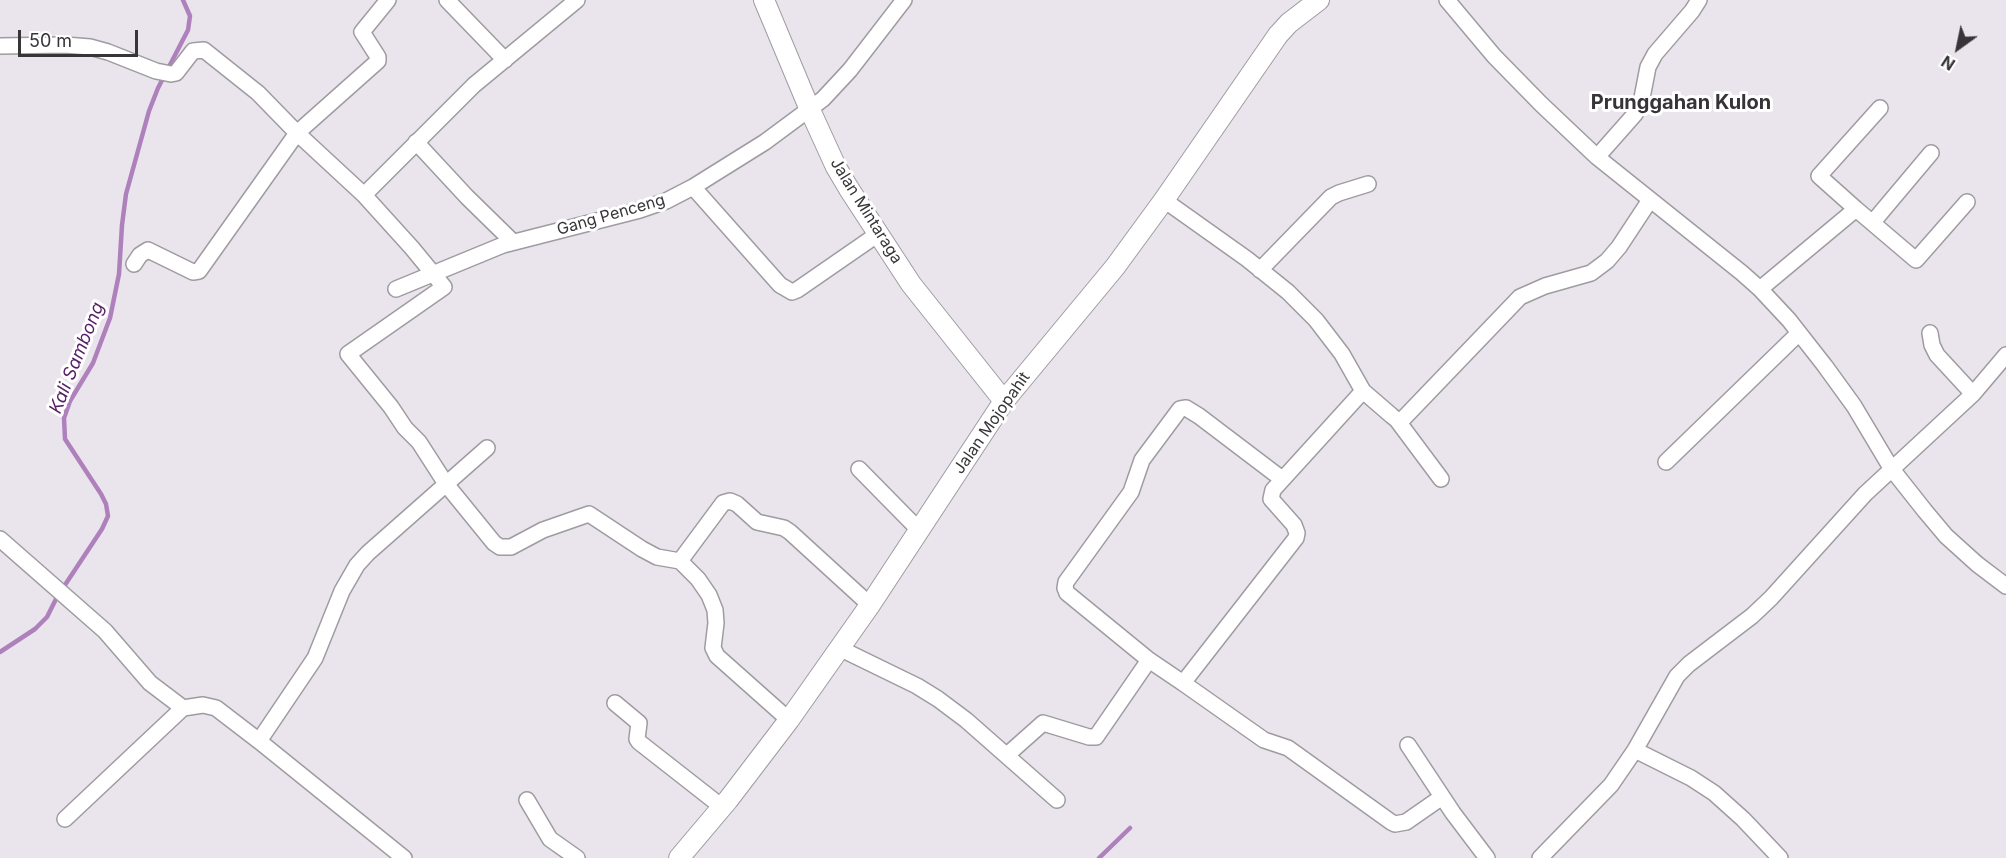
<!DOCTYPE html>
<style>
body{margin:0}
#map{position:relative;width:2006px;height:858px;overflow:hidden;background:#eae5ec;font-family:Inter,sans-serif}
canvas{display:block}
.north{position:absolute;left:1928px;top:18px;width:60px;height:60px;-webkit-text-stroke:4px #fff;paint-order:stroke;rotate:213deg;font-size:16px;font-weight:700;line-height:24px;text-align:center;color:#373538}
.north::after{content:'';display:block;margin:auto;width:21px;height:27px;background:#373538;clip-path:polygon(50% 0,100% 100%,50% 72%,0 100%)}
.scale{position:absolute;left:18px;top:30px;width:120px;height:27px;box-sizing:border-box;border:3px solid #373538;border-top:0;padding-left:8px;font-size:18px;line-height:21px;white-space:nowrap;color:#373538;-webkit-text-stroke:4px #fff;paint-order:stroke}
</style>
<div id="map">
<canvas width="2006" height="858"></canvas>
<div class="north">N</div>
<div class="scale">50 m</div>
</div>
<script>
const ctx = document.querySelector('canvas').getContext('2d');
ctx.lineJoin = 'round';
const toPath = rows => new Path2D(rows.map(r => 'M' + r).join(''));
function stroke(path, color, width, dash) { ctx.strokeStyle = color; ctx.lineWidth = width; ctx.lineCap = dash ? 'butt' : 'round'; ctx.setLineDash(dash || []); ctx.stroke(path); }
function write(font, color, halo, rows, align = 'center') {
  ctx.font = font + ' Inter,sans-serif'; ctx.lineWidth = 6; ctx.setLineDash([]); ctx.textBaseline = 'middle'; ctx.strokeStyle = halo; ctx.fillStyle = color; for (const [text, x, y, turn = 0] of rows) {
    ctx.save(); ctx.translate(x, y); ctx.rotate((+turn || 0) * Math.PI / 180); ctx.textAlign = isNaN(turn) ? turn : align; if (halo) ctx.strokeText(text, 0, 0); ctx.fillText(text, 0, 0); ctx.restore();
  }
}
const stream = toPath([
 [0,652,35,629,47,617,57,597,102,529,108,516,106,504,101,494,65,439,64,418,70,401,93,363,110,318,119,274,122,225,126,194,149,111,158,88,188,30,190,16,183,0],
 [1099,858,1130,828]
]);
const minor = toPath([
 [447,0,505,60],
 [577,0,474,85,364,195,412,248,444,287,348,354,391,407,405,428,419,442,446,484,494,543,500,547,511,547,543,530,589,514,642,549,657,557,680,561,698,579,709,595,715,610,716,623,713,648,717,656,789,720],
 [1447,0,1494,56,1541,104,1597,157,1742,273,1760,289,1789,320,1825,366,1854,406,1891,468,1925,511,1946,536,1977,564,2006,586],
 [0,46,65,45,90,47,108,52,156,71,171,74,176,73,193,51,204,50,258,93,297,133,364,195],
 [416,142,467,197,513,242],
 [1597,157,1635,114,1641,103,1648,67,1655,54,1692,11,1699,0],
 [693,187,780,285,792,292,797,290,878,234],
 [1164,200,1247,259,1288,292,1316,320,1342,354,1363,391],
 [1856,209,1819,176,1880,108],
 [1873,222,1931,153],
 [134,264,140,255,148,250,193,272,199,271,297,133,378,61,378,57,362,32,388,0],
 [1260,270,1331,197,1339,193,1368,184],
 [396,289,503,245,640,210,666,201,693,187,765,142,823,99,850,70,904,0],
 [1760,289,1856,209,1916,260,1967,202],
 [1930,333,1932,345,1937,355,1973,394],
 [1397,420,1441,479],
 [1666,462,1799,333],
 [859,469,919,530],
 [0,539,105,631,150,683,183,708,203,705,216,708,259,741,404,858],
 [680,561,723,503,730,501,737,504,757,522,784,528,790,532,870,605],
 [839,648,917,686,938,699,966,720,1057,800],
 [1149,660,1183,683,1296,538,1297,533,1294,525,1271,499,1273,490,1363,391,1392,416,1397,420,1402,420,1520,297,1545,286,1591,273,1607,261,1619,247,1650,200],
 [1183,683,1264,740,1288,748,1391,822,1395,824,1406,822,1442,797],
 [615,703,639,723,637,739,639,742,722,807],
 [259,741,315,658,342,591,357,565,368,553,487,448],
 [1408,745,1453,813,1487,858],
 [1635,750,1691,778,1714,793,1743,819,1780,858],
 [1007,755,1043,723,1089,737,1096,737,1149,660,1067,593,1065,588,1066,582,1131,492,1142,460,1180,409,1186,408,1199,416,1282,479],
 [527,800,550,839,577,858],
 [65,819,183,708],
 [1540,858,1611,785,1635,750,1677,676,1689,664,1752,616,1771,598,1865,494,1973,394,2006,355]
]);
const tertiary = toPath([
 [764,0,810,110,836,167,849,189,911,284,1004,401],
 [679,858,728,800,789,720,870,605,1004,401,1115,267,1164,200,1278,35,1289,23,1319,0]
]);
const streetNames = [
 ["Jalan Mintaraga",866,211,58],
 ["Gang Penceng",611,215,-16],
 ["Jalan Mojopahit",992,423,-55]
];
const waterNames = [
 ["Kali Sambong",77,358,-68]
];
const quarterNames = [
 ["Prunggahan Kulon",1681,103]
];
stroke(stream, '#ae81bc', 4.5);
stroke(minor, '#9f9ba1', 18);
stroke(tertiary, '#9f9ba1', 22);
stroke(minor, '#fff', 15);
stroke(tertiary, '#fff', 20);
write('16px', '#373538', '#fff', streetNames);
write('italic 18px', '#561e66', '#fff', waterNames);
write('bold 20px', '#373338', '#fff', quarterNames);
</script>
